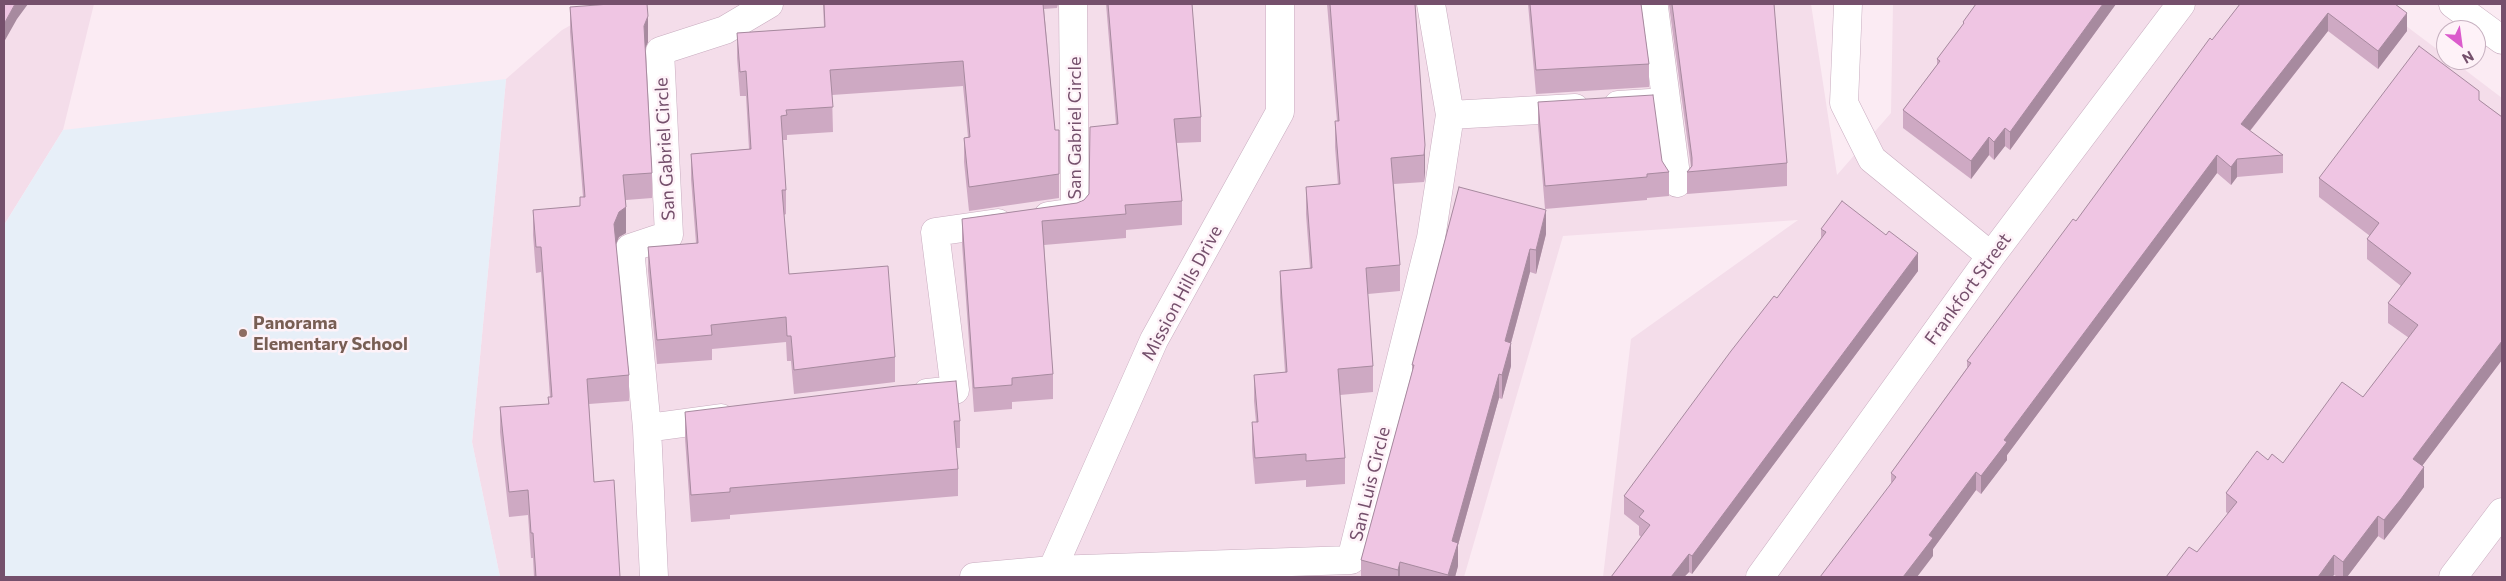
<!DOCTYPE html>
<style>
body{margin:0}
#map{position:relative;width:2506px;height:581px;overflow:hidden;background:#fbebf3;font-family:Commissioner,sans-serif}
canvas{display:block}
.frame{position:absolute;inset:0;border:5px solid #75506c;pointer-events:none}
.north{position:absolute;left:2436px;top:20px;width:50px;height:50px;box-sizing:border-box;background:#fef2f8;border:1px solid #c7b1c0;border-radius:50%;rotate:150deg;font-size:14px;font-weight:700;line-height:20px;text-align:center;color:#75506c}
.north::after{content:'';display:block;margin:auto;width:18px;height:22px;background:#db5bcc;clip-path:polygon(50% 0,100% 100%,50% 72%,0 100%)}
</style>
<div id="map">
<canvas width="2506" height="581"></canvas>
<div class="frame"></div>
<div class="north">N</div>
</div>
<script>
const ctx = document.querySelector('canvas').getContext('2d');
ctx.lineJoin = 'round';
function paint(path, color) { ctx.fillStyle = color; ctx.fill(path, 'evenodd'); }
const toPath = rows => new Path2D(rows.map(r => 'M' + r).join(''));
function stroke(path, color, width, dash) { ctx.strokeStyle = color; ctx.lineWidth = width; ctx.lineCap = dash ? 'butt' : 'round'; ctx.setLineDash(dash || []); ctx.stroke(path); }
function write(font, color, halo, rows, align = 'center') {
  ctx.font = font + ' Commissioner,sans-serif'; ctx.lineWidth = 5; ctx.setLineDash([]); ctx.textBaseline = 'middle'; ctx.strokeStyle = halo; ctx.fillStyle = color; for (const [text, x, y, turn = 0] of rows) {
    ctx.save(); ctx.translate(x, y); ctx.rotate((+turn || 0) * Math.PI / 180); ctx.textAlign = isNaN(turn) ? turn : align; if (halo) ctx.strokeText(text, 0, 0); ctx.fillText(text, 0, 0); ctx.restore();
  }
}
const residential = toPath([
 [4,4,94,4,63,130,4,225],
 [609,4,1811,4,1837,175,1891,113,1893,4,2377,4,2446,56,2446,60,2452,60,2502,98,2502,577,1603,577,1631,339,1798,220,1563,236,1464,577,500,577,472,442,506,79,562,30]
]);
const education = toPath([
 [506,79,472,442,500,577,4,577,4,225,63,130]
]);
const street = toPath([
 [1848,4,1844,103,1872,159,1991,256],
 [2453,4,2502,40],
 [1654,7,1677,183],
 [1618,105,1666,102],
 [1450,115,1575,108],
 [1048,216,1075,212,1073,4],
 [927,393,955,390,935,232,998,223],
 [647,428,721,418],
 [654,577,647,428,630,248,669,235,660,51,725,30,769,4],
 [974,577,1052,570,1351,560,1431,238,1450,115,1431,4],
 [1049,577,1154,340,1280,112,1280,4],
 [1760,577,1991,256,2181,4],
 [2453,577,2502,512]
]);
const wall = toPath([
 [823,4,1058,4,1057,8,1044,9,1055,130,1059,130,1059,198,969,211,964,162,964,138,968,137,963,86,832,95,833,132,787,135,787,140,783,140,786,190,786,214,784,215,789,274,895,357,895,382,794,394,791,361,787,361,786,342,712,349,712,360,657,364,648,271,648,247,696,243,691,179,691,154,749,149,746,96,740,96,737,58,737,33,824,27],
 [1106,4,1192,4,1201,117,1201,142,1177,143,1182,201,1182,225,1126,230,1126,238,1044,245,1053,374,1053,399,1012,402,1012,409,974,412,962,244,962,219,1077,203,1084,200,1089,194,1116,124],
 [1327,4,1416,4,1415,5,1425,172,1424,182,1394,184,1400,265,1400,291,1368,294,1373,366,1373,392,1340,395,1345,458,1345,484,1306,487,1306,480,1255,484,1252,449,1252,422,1256,422,1254,401,1254,375,1285,372,1280,297,1280,271,1310,268,1306,214,1306,187,1338,185,1335,147,1335,121,1337,121],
 [1528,4,1641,4,1649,64,1649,87,1536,94],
 [1669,4,1774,4,1787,163,1787,186,1687,194,1687,172,1691,167,1669,5],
 [2116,4,2010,150,2005,146,1994,160,1989,155,1971,179,1903,128,1903,110,1937,65,1937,59,1963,25,1963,22],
 [2240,4,2395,4,2407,31,2378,69,2328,31,2250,131,2283,155,2283,173,2237,177,2231,185,2217,173,2007,455,2007,460,1981,494,1976,490,1933,549,1933,556,1891,482,1891,473,1967,368,1967,361,2076,221],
 [570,7,648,42,645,48,652,173,652,198,626,200,626,233,619,237,616,244,629,375,629,401,589,404,594,482,620,577,534,577,533,558,531,558,528,515,509,517,500,432,500,407,548,404,548,397,550,397,541,272,536,273,533,235,533,210,580,206,580,197,583,197,570,32],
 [2479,100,2502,117,2502,360,2422,466,2424,487,2401,518,2384,540,2378,536,2347,577,2338,577,2334,575,2332,577,2166,577,2197,552,2228,514,2226,512,2226,493,2268,460,2283,463,2363,397,2409,338,2388,323,2388,303,2401,286,2367,259,2367,239,2370,236,2319,197,2319,178],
 [1538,102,1669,172,1669,196,1647,198,1647,200,1545,209,1538,125],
 [1459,187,1546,234,1536,274,1530,272,1511,343,1511,366,1502,399,1499,398,1458,545,1458,566,1455,577,1361,577,1361,560,1412,372,1412,365],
 [1821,229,1918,271,1692,574,1689,572,1684,577,1611,577,1641,537,1639,535,1639,526,1624,514,1624,496,1777,298,1821,239],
 [685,412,960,421,960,448,956,448,958,469,958,496,730,515,730,519,691,522,685,439]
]);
const shadedWall = toPath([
 [15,4,28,4,17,19,4,42,4,24],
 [2103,4,2116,4,2010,150,2010,132],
 [2328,13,2328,31,2241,142,2241,124],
 [2407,13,2407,31,2378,69,2378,51],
 [648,16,648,42,644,52,644,26],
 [2005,128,2005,146,1994,160,1994,142],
 [1989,137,1989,155,1971,179,1971,161],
 [1425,145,1425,172,1424,182,1424,155],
 [2217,155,2217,173,2007,455,2007,460,1981,494,1981,476,2004,440],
 [2237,159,2237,177,2231,185,2231,167],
 [626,207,626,233,619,237,614,249,614,224,619,212],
 [1546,210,1546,234,1536,274,1536,250],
 [1530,249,1530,272,1505,365,1505,341],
 [1918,253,1918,271,1692,574,1692,556],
 [2502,341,2502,360,2413,478,2413,459],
 [1511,343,1511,366,1502,399,1502,375],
 [1499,374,1499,398,1458,545,1458,566,1455,577,1448,577,1452,541],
 [2424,467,2424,487,2401,518,2384,540,2384,520],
 [1976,472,1976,490,1933,549,1933,556,1917,577,1903,577,1929,535],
 [2378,516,2378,536,2347,577,2343,577,2343,562],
 [1689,554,1689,572,1684,577,1671,577],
 [2334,555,2334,575,2332,577,2318,577],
 [1400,562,1400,577,1398,577,1398,570]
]);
const building = toPath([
 [4,4,15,4,4,24,4,4],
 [610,4,647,4,648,16,644,26,652,173,623,175,626,207,619,212,614,224,629,375,587,379,594,482,614,480,620,577,536,577,533,533,531,533,528,490,509,492,500,407,549,404,548,397,552,397,541,247,536,247,533,210,580,206,580,197,585,197,570,7,610,4],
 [824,4,1043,4,1055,130,1059,130,1059,174,969,187,964,138,970,137,963,61,830,70,833,107,786,110,787,115,781,116,786,190,782,190,789,274,888,266,895,357,794,370,791,336,787,336,786,317,711,325,712,335,657,340,648,247,698,243,691,154,751,149,746,71,740,72,737,33,825,27,824,4],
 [1108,4,1192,4,1201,117,1174,119,1182,201,1125,205,1126,214,1042,221,1053,374,1012,378,1012,385,974,388,962,219,1077,203,1084,200,1089,194,1090,127,1118,124,1108,4],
 [1330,4,1415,4,1425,145,1424,155,1391,158,1400,265,1366,268,1373,366,1338,369,1345,458,1306,461,1306,454,1255,458,1252,422,1258,422,1254,375,1287,372,1280,271,1312,268,1306,187,1340,184,1335,121,1339,121,1330,4],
 [1530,4,1641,4,1649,64,1536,70,1530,4],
 [1672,4,1774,4,1787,163,1687,172,1692,166,1692,158,1672,4],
 [1976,4,2103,4,2010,132,2005,128,1994,142,1989,137,1971,161,1903,110,1940,61,1937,59,1964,23,1963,22,1976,4],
 [2240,4,2395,4,2407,13,2378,51,2328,13,2241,124,2283,155,2237,159,2231,167,2217,155,2004,440,2007,442,1981,476,1976,472,1929,535,1933,538,1903,577,1820,577,1896,477,1891,473,1971,363,1967,361,2073,219,2076,221,2210,38,2212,40,2240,4],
 [2419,46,2479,91,2479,100,2502,117,2502,341,2413,459,2424,467,2401,499,2384,520,2378,516,2343,562,2334,555,2318,577,2166,577,2189,547,2197,552,2237,502,2226,493,2257,451,2268,460,2272,454,2283,463,2342,382,2363,397,2418,325,2388,303,2411,273,2367,239,2379,223,2319,178,2419,46],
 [1653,95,1662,161,1669,172,1647,174,1647,177,1545,186,1538,102,1653,95],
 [1459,187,1546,210,1536,250,1530,249,1505,341,1511,343,1502,375,1499,374,1452,541,1458,543,1448,575,1400,562,1398,570,1361,560,1414,365,1412,365,1459,187],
 [1842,201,1886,235,1889,231,1918,253,1692,556,1689,554,1671,577,1611,577,1650,525,1639,517,1644,511,1624,496,1731,351,1774,296,1777,298,1826,232,1821,229,1842,201],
 [956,381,960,421,954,421,958,469,730,488,730,492,691,495,685,412,897,386,956,381]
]);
const markers = [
 [243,333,5,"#8d6e63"]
];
const streetNames = [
 ["San Gabriel Circle",1075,128,-90],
 ["San Gabriel Circle",665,149,-93],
 ["Frankfort Street",1968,289,-54],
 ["Mission Hills Drive",1182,293,-62],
 ["San Luis Circle",1370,484,-76]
];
const educationNames = [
 ["Panorama",253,323],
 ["Elementary School",253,344]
];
paint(residential, '#f4ddea');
paint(education, '#e7eff8');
stroke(street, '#c8acbf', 29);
stroke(street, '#fff', 28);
paint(wall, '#cea9c3');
paint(shadedWall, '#a78a9f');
paint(building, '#efc5e3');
stroke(building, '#a78a9f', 1);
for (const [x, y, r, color] of markers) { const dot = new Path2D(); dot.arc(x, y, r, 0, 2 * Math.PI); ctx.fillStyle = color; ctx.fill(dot); stroke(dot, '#fef2f8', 2); }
write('18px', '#75506c', '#fef2f8', streetNames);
write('bold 18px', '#785e54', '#fef2f8', educationNames, 'left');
</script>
